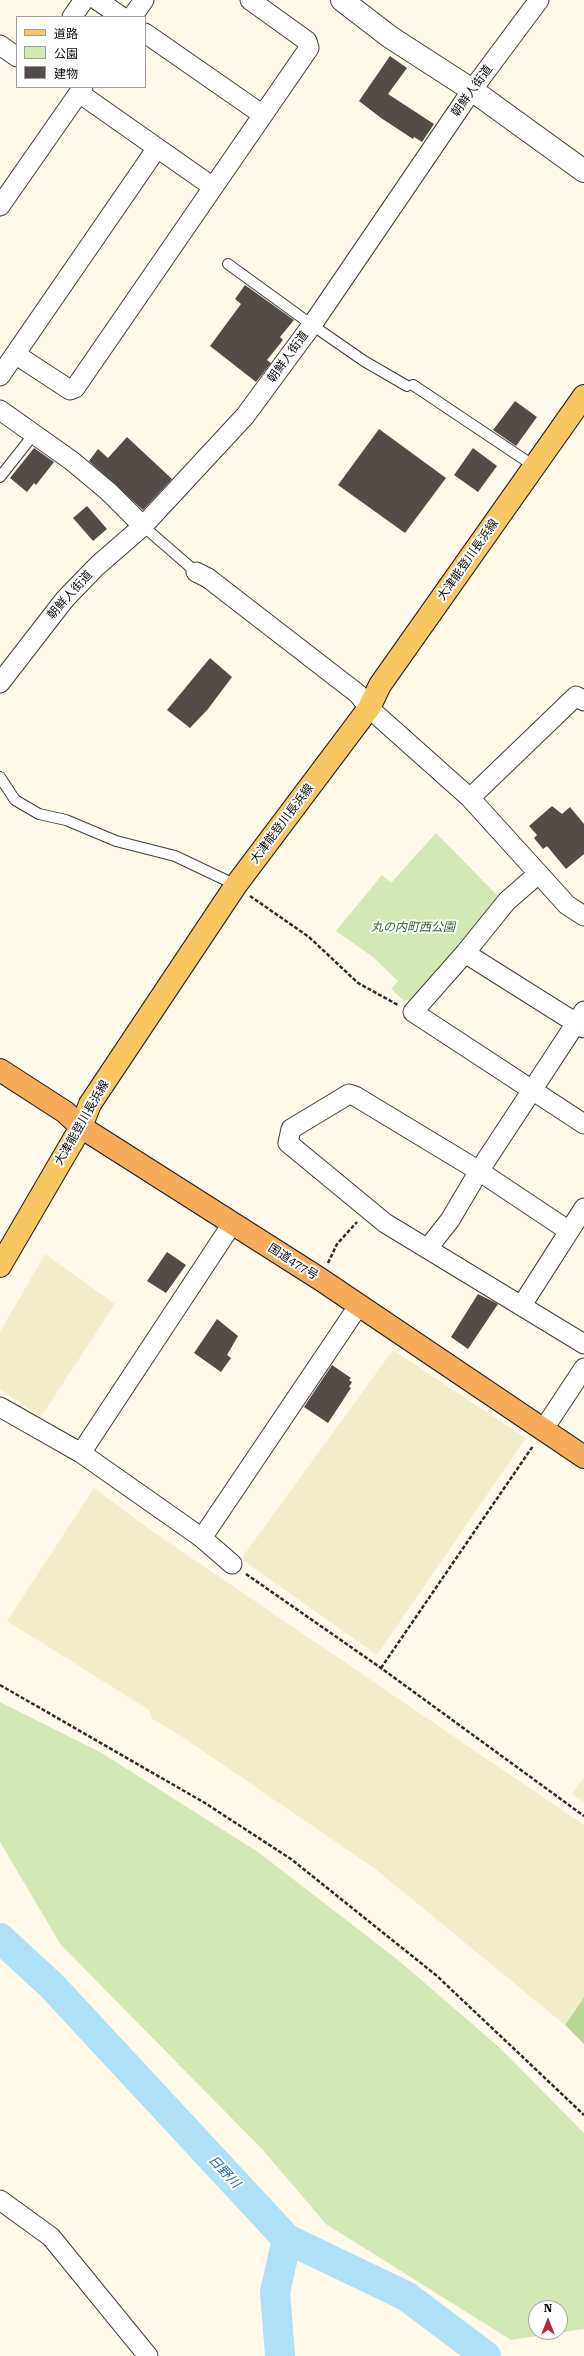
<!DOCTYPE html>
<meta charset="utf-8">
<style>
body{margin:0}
#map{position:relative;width:584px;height:2356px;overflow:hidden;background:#fff9ea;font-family:"Roboto Serif","Noto Sans JP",serif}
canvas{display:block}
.legend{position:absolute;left:16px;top:16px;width:130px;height:72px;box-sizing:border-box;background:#fff;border:1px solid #9d9d9d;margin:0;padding:5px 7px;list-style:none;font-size:12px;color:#0b0b0b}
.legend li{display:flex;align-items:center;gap:8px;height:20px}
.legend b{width:20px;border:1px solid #9d9d9d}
.north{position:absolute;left:528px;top:2300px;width:40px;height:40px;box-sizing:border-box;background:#fff;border:1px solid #9d9d9d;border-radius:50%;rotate:0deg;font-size:11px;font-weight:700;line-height:16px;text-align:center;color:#0b0b0b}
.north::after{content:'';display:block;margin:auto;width:14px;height:18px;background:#ba2538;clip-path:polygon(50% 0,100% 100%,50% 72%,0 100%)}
</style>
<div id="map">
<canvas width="584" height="2356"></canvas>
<ul class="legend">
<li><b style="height:5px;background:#f8c761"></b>道路</li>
<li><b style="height:11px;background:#d3e8b5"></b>公園</li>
<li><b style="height:11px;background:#544c48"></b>建物</li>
</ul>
<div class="north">N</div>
</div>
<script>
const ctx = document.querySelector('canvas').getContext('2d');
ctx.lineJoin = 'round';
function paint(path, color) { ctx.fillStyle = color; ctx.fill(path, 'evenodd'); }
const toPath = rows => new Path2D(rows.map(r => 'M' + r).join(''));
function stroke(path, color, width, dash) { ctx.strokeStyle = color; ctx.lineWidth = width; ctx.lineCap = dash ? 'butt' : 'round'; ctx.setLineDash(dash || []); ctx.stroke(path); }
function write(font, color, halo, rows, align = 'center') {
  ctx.font = font + ' "Roboto Serif","Noto Sans JP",serif'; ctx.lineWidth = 4; ctx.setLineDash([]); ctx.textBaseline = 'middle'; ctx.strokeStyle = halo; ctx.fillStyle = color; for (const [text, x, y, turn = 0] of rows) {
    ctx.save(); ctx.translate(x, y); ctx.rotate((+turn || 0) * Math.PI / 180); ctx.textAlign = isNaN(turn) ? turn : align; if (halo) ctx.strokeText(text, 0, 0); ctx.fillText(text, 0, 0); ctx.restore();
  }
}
const farmland = toPath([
 [45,1254,115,1304,41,1417,0,1389,0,1332],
 [393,1350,526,1438,377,1655,241,1559],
 [94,1488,149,1529,584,1825,584,1997,565,2025,374,1868,178,1734,152,1719,149,1710,7,1621],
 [584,1777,584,1802,572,1794]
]);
const green = toPath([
 [436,833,499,897,418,999,404,1001,391,989,398,981,373,957,336,931,382,875,391,883],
 [0,1702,100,1752,258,1852,398,1960,499,2047,584,2133,584,2329,511,2340,326,2224,262,2149,61,1945,0,1842],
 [536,2308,560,2308,560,2332,536,2332]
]);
const forest = toPath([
 [584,1997,584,2044,565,2025]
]);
const river = toPath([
 [0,1938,52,1986,287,2239,406,2296,486,2356],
 [280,2356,275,2292,287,2239]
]);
const building = toPath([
 [390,56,407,68,388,94,434,124,422,142,414,137,413,139,381,118,359,101],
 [245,285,294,320,280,337,283,340,267,360,271,363,256,382,210,346,241,304,235,299],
 [515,401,537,417,516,446,493,430],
 [379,429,446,478,405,533,338,485],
 [127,437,172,479,143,510,89,461,98,449,108,458],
 [34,448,54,462,36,485,34,483,27,492,10,478],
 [473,448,497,466,478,492,454,475],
 [87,506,107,529,93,541,73,518],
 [210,658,232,677,208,709,190,728,167,710],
 [552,806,562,814,570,807,584,824,584,854,566,869,547,846,543,849,534,838,537,835,529,826],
 [167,1252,186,1265,166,1293,147,1281],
 [478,1294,498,1304,468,1349,451,1337],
 [217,1319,238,1336,227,1355,231,1358,221,1372,194,1353],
 [332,1365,351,1378,349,1380,352,1382,349,1387,351,1388,328,1423,304,1407]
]);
const path = toPath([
 [250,896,309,937,358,983,398,1005],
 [328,1263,337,1244,357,1222],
 [246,1574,381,1668,584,1816],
 [381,1668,533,1446],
 [0,1685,205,1803,291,1859,437,1976,584,2115]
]);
const service = toPath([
 [228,264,312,325,364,361,407,386],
 [413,385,534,466],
 [0,477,34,434],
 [143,526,196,572],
 [0,777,15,800,39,814,66,820,116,841,175,856,236,885]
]);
const minor = toPath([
 [97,0,122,17],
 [72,17,84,0],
 [132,17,144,0],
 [145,33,263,115],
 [0,45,17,57],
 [79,93,213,187],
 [0,206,83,87],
 [15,354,70,390,75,388,309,48,307,41,250,0],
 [0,376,157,148],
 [0,410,72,461,109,492,143,526],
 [196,572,208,578,358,694,369,708,470,798,567,905,584,916],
 [0,683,65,599,97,566,143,526,245,416,312,325,472,90,539,0],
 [470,798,576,696,584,701],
 [538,874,507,901,465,953,413,1012,584,1124],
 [465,953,584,1028],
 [569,1231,479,1171,355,1096,349,1094,291,1129,288,1143,385,1223,584,1344],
 [428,1248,450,1220,479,1171,584,1011],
 [522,1305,584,1208],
 [0,1407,81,1453,202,1538,232,1564],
 [543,1430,584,1368],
 [81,1453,232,1224],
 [202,1538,359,1305],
 [0,2200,51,2237,148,2356]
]);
const tertiary = toPath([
 [342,0,390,37,472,90,584,171]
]);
const primary = toPath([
 [0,1266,81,1127,90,1104,236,885,369,708,380,685,584,396]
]);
const trunk = toPath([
 [0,1070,65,1112,81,1127,320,1279,584,1457]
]);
const streetNames = [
 ["朝鮮人街道",472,91,-54],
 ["朝鮮人街道",288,357,-54],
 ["大津能登川長浜線",468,560,-55],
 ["朝鮮人街道",70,595,-48],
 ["大津能登川長浜線",282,824,-53],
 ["大津能登川長浜線",82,1123,-60],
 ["国道477号",293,1262,32]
];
const parkNames = [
 ["丸の内町西公園",413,927]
];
const waterNames = [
 ["日野川",224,2172,47]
];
paint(farmland, '#f4edcb');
paint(green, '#d3e8b5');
paint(forest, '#b8d994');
stroke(river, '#afe1f6', 30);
paint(building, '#544c48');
stroke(service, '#3e3e3e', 12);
stroke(minor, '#3e3e3e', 21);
stroke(tertiary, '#3e3e3e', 24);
stroke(primary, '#1c1c1c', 24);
stroke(trunk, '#1c1c1c', 24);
stroke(path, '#2d2d2d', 2.5, [4, 2]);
stroke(service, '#fff', 10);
stroke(minor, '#fff', 19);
stroke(tertiary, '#fff', 22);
stroke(primary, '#f8c761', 22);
stroke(trunk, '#f6ac5a', 22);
write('12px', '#0b0b0b', '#fff', streetNames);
write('italic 12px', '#31621d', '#fff', parkNames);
write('italic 13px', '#166c9c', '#fff', waterNames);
</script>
